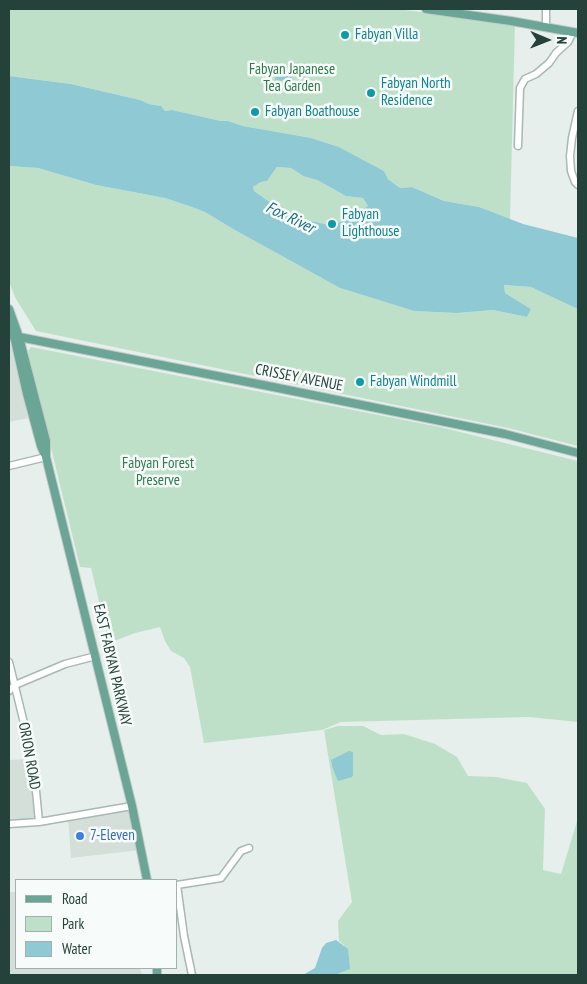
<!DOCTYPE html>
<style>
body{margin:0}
#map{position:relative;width:587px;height:984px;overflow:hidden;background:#e6efeb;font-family:"PT Sans Narrow",sans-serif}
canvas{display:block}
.frame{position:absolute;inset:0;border:10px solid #24423a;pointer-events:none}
.legend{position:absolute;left:15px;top:879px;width:162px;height:90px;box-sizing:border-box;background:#f7fbf9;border:1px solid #a3b1ad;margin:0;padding:6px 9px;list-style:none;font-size:15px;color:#24423a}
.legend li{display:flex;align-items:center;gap:10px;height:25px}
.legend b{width:25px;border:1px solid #a3b1ad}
.north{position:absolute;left:522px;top:15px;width:50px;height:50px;-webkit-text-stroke:4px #f7fbf9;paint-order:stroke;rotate:91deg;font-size:14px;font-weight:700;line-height:20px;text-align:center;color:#24423a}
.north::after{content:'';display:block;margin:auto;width:18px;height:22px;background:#24423a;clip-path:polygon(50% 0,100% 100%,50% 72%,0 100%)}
</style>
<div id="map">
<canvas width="587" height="984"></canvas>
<div class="frame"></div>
<ul class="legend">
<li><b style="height:6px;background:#6aa596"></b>Road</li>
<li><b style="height:14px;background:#bfe0c8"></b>Park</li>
<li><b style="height:14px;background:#8ec9d4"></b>Water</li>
</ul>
<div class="north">N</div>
</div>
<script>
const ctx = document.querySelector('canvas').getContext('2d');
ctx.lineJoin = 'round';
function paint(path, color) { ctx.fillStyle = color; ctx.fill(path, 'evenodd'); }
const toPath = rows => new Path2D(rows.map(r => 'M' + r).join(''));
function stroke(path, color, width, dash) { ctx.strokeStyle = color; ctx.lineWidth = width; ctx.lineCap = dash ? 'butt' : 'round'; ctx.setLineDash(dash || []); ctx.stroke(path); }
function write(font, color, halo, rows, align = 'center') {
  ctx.font = font + ' "PT Sans Narrow",sans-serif'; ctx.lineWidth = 5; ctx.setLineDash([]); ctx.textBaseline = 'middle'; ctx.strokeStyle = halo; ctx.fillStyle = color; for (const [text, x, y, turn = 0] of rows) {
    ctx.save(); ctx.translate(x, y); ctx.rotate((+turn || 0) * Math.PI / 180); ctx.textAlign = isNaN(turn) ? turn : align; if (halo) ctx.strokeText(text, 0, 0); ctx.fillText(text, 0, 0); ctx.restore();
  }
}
const built = toPath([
 [9,342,10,342,28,418,9,422],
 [30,759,37,820,9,822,9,760],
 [131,807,140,850,71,858,68,818],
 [9,892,16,892,16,968,140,968,142,975,9,975]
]);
const green = toPath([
 [9,9,396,9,515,23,510,220,479,207,444,201,412,187,400,188,388,179,384,171,339,147,311,138,243,126,228,121,221,121,172,110,165,111,161,106,149,104,140,100,71,84,9,76],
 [9,166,38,168,96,185,165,198,192,207,205,212,233,229,340,288,414,311,457,313,493,310,527,317,531,309,505,293,504,285,531,287,548,294,578,309,578,446,508,428,36,331,16,299,9,282],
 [277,167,291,168,303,176,317,180,346,196,363,198,368,206,333,226,294,217,281,210,254,191,253,187,261,182,267,181],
 [31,347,440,427,578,461,578,722,529,717,341,722,322,730,204,743,190,667,184,658,171,651,165,641,160,627,135,633,109,643,91,568,80,567,29,357,28,351],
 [338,726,363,726,381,735,404,734,435,744,457,757,468,776,496,777,527,783,545,809,543,870,561,874,578,818,578,975,335,975,347,970,344,945,339,941,338,921,352,902,324,730]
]);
const water = toPath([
 [289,73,293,80,290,88,295,90,299,88,297,92,289,89,283,90,280,88,280,83,287,82,288,78,280,81,275,80,276,75,283,77],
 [9,76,71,84,140,100,149,104,161,106,165,111,172,110,221,121,228,121,243,126,311,138,339,147,384,171,388,179,400,188,412,187,444,201,479,207,523,224,578,238,578,309,531,287,504,285,505,293,531,309,527,317,493,310,457,313,414,311,340,288,233,229,205,212,192,207,165,198,96,185,38,168,9,166],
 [277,167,291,168,303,176,317,180,346,196,363,198,368,206,333,226,294,217,281,210,254,191,253,187,261,182,267,181],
 [349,751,353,752,353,775,352,777,338,781,333,769,331,760],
 [336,940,348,949,350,969,335,975,303,975,315,968,322,948,326,943]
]);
const minor = toPath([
 [546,26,546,9],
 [578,111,572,138,570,156,571,171,575,182,578,185],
 [518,146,520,88,525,79,536,74,549,63,556,53,568,42,573,32],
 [9,466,46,457],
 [9,662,33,760,39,822],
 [9,691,15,685,65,664,96,656],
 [9,824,39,822,132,806],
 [192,975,184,936,177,885,221,878,241,851,249,848]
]);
const major = toPath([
 [426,9,511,21,578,33],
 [9,309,19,337,46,441,46,457,132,806,147,880],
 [9,323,14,336,27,394,41,446,44,453],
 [9,335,273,387,505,434,578,453],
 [157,968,157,975]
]);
const markers = [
 [345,35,5,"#0f9aa8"],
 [371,93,5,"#0f9aa8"],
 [255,112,5,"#0f9aa8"],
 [332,224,5,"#0f9aa8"],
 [360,382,5,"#0f9aa8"],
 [80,836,5,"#3f7fe0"]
];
const cultureNames = [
 ["Fabyan Villa",355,35],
 ["Fabyan North",381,84],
 ["Residence",381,101],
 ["Fabyan Boathouse",265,112],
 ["Fabyan",342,215],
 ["Lighthouse",342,232],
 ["Fabyan Windmill",370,382]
];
const parkNames = [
 ["Fabyan Japanese",292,70],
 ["Tea Garden",292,87],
 ["Fabyan Forest",158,464],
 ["Preserve",158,481]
];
const streetNames = [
 ["CRISSEY AVENUE",299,378,11],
 ["EAST FABYAN PARKWAY",112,665,77],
 ["ORION ROAD",29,756,80]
];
const shopNames = [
 ["7-Eleven",90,836]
];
const waterNames = [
 ["Fox River",290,218,26]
];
paint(built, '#d4dfda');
paint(green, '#bfe0c8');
paint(water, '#8ec9d4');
stroke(minor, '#a8b8b2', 9);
stroke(major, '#c2cac8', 10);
stroke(minor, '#fff', 6);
stroke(major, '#6aa596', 8);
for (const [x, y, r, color] of markers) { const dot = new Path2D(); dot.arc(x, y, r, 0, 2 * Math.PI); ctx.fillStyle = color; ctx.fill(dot); stroke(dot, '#f7fbf9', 2); }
write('15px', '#0d838f', '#f7fbf9', cultureNames, 'left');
write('15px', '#2d7a4b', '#f7fbf9', parkNames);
write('15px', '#24423a', '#f7fbf9', streetNames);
write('15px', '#366cbe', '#f7fbf9', shopNames, 'left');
write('italic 16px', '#1c6f80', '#f7fbf9', waterNames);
</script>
